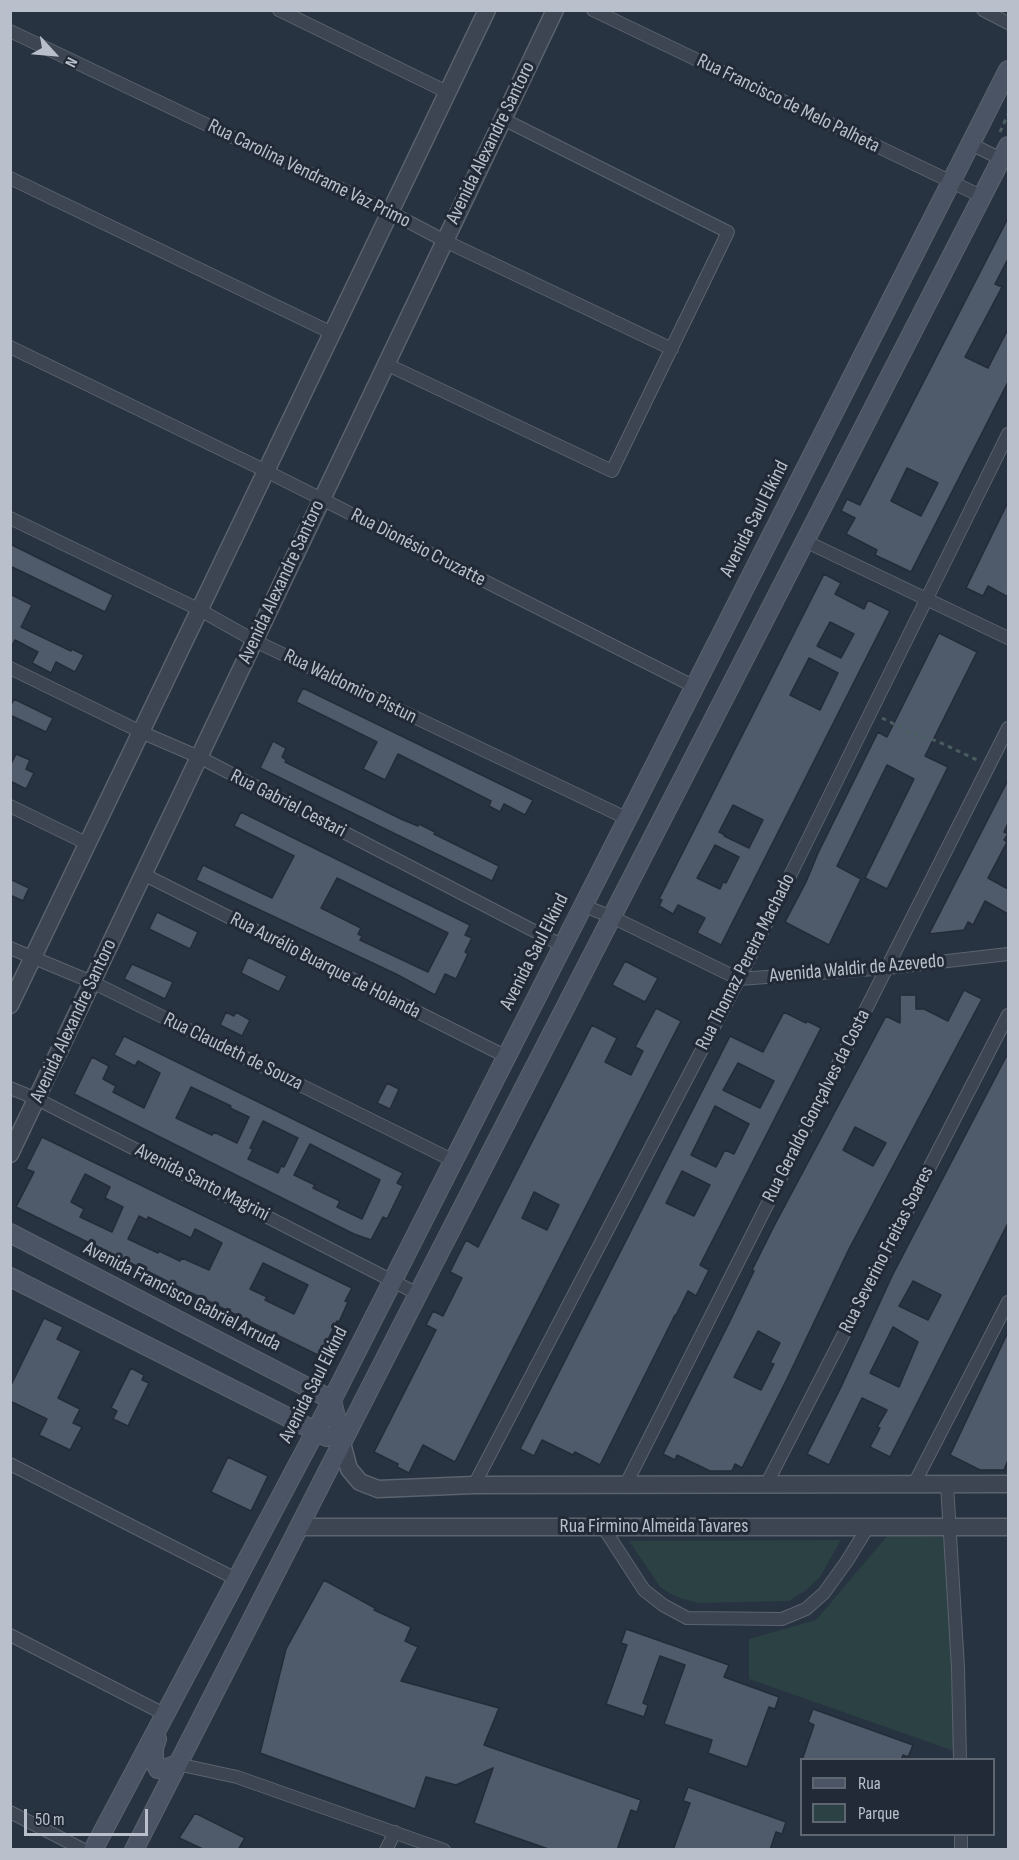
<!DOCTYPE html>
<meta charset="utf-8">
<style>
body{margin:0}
#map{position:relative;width:1019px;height:1860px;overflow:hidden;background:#283341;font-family:"Sofia Sans Condensed",sans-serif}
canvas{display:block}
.frame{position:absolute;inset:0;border:12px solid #b9c0cb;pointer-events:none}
.legend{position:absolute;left:800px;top:1758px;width:195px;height:78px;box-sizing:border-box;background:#212a36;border:2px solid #5e6672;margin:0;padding:8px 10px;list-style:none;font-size:18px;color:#b9c0cb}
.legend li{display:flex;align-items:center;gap:12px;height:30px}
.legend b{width:30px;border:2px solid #5e6672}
.north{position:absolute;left:24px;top:24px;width:60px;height:60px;-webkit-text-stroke:4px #212a36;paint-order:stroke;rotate:116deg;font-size:16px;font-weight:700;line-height:24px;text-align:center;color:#b9c0cb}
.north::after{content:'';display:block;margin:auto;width:21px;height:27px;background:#b9c0cb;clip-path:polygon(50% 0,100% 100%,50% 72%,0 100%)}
.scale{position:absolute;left:24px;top:1809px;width:124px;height:27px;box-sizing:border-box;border:3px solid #b9c0cb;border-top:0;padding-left:8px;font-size:18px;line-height:21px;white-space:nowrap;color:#b9c0cb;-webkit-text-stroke:4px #212a36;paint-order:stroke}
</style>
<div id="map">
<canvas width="1019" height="1860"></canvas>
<div class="frame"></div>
<ul class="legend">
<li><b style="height:8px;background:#4b5464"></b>Rua</li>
<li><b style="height:16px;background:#2b4143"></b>Parque</li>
</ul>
<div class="north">N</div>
<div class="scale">50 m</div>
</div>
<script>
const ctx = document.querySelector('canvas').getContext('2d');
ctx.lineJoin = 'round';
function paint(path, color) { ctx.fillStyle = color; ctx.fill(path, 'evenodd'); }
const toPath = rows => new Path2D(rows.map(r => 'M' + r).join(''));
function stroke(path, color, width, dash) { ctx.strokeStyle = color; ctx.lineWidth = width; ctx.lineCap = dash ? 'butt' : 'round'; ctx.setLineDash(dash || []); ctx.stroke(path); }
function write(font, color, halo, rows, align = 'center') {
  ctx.font = font + ' "Sofia Sans Condensed",sans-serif'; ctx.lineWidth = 6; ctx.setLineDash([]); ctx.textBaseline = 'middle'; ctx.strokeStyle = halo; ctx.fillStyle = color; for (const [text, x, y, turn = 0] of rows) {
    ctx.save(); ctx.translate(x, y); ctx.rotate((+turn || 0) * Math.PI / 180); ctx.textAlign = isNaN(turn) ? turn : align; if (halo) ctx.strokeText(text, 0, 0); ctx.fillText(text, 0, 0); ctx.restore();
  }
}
const green = toPath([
 [888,1535,945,1537,955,1551,954,1751,749,1679,749,1639,816,1620],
 [841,1540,820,1577,806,1590,789,1601,698,1603,677,1597,661,1588,629,1541]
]);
const building = toPath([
 [1008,218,1008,259,995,284,1002,287,965,357,988,368,1008,329,1008,382,911,572,875,555,877,550,846,534,855,518,841,511,847,499,860,505,1008,218],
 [907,468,938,483,921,516,891,501,907,468],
 [1008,502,1008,597,988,586,983,596,966,588,1008,502],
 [10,544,113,595,105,612,10,566,10,544],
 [824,574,841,583,835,594,864,609,868,600,890,611,721,945,697,933,705,918,678,905,673,914,659,906,662,900,659,899,824,574],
 [830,622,854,634,841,658,817,646,830,622],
 [809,658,838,673,820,710,790,695,809,658],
 [733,805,763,820,749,848,724,836,725,835,719,832,733,805],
 [715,845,739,857,726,883,723,882,720,889,697,878,715,845],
 [10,594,32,605,21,627,71,651,72,649,84,655,75,672,56,662,51,673,32,663,38,652,15,640,10,649,10,594],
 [939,633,977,652,925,756,948,767,887,889,865,878,914,779,887,765,837,866,861,879,829,945,785,922,806,882,818,853,878,732,887,737,939,633],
 [303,688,533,800,525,815,504,804,500,812,489,806,491,801,398,754,385,780,363,769,377,742,296,702,303,688],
 [14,699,53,718,46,732,10,715,10,707,14,699],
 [273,741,286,748,282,757,286,760,285,762,401,819,418,826,419,824,435,832,434,834,499,866,492,881,260,768,273,741],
 [16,754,30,760,26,769,34,773,26,789,10,781,10,766,16,754],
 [1008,780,1008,823,1004,832,1008,834,1004,840,1007,842,988,878,1008,889,1008,914,985,901,973,925,968,922,964,930,929,934,1008,780],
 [241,812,470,925,465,935,472,938,465,952,468,954,456,979,445,974,435,995,396,974,196,880,203,865,272,898,294,856,234,826,241,812],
 [337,878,448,933,428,972,360,940,362,936,358,934,361,928,321,908,337,878],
 [10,879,29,888,23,901,10,895,10,879],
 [157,912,198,932,190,949,149,929,157,912],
 [248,957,287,976,279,992,241,973,248,957],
 [625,961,658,978,645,1002,612,985,625,961],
 [132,964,173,982,165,999,124,979,132,964],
 [964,990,982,999,849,1249,787,1379,742,1468,735,1464,732,1471,710,1471,677,1455,675,1460,663,1454,729,1323,754,1271,752,1270,774,1226,886,1016,900,1023,900,995,916,995,916,1009,924,1009,948,1021,964,990],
 [855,1127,886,1143,873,1166,843,1150,855,1127],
 [758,1331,780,1343,770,1363,774,1364,761,1390,734,1377,758,1331],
 [656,1008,681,1021,455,1462,423,1445,409,1473,397,1467,398,1464,374,1452,436,1330,426,1325,433,1311,443,1316,462,1278,450,1272,466,1240,478,1247,592,1025,617,1038,605,1062,631,1075,643,1051,635,1047,656,1008],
 [534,1192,559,1205,547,1230,522,1218,534,1192],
 [226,1012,234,1016,236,1012,250,1020,242,1036,220,1025,226,1012],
 [784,1012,806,1023,807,1021,821,1028,700,1265,709,1270,696,1296,688,1291,676,1315,675,1315,600,1465,575,1452,573,1455,542,1440,534,1456,520,1449,730,1036,763,1052,784,1012],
 [738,1063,774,1081,760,1108,723,1090,738,1063],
 [715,1106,749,1124,734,1154,725,1150,716,1167,691,1155,715,1106],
 [682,1171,710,1185,694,1216,666,1203,682,1171],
 [124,1036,403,1173,397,1183,403,1186,387,1219,383,1217,371,1240,354,1234,74,1094,92,1057,109,1066,103,1079,116,1086,113,1092,144,1108,160,1073,138,1061,135,1066,114,1055,124,1036],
 [191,1087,231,1106,230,1108,249,1117,237,1143,214,1132,212,1135,176,1118,191,1087],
 [263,1121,298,1138,284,1167,281,1166,278,1173,248,1159,253,1149,250,1148,263,1121],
 [310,1144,380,1180,362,1219,337,1207,340,1201,313,1188,315,1185,294,1175,310,1144],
 [1008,1053,1008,1223,890,1457,870,1447,880,1428,877,1427,887,1410,862,1398,829,1465,807,1454,841,1387,892,1276,1008,1053],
 [913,1281,941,1295,928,1320,899,1306,913,1281],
 [893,1327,918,1342,899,1387,870,1373,893,1327],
 [387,1083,399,1089,390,1109,377,1103,387,1083],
 [42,1137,352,1288,345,1301,348,1302,339,1322,337,1321,320,1356,16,1207,34,1172,26,1169,42,1137],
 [85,1174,110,1187,105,1198,123,1207,112,1232,80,1217,84,1209,71,1202,85,1174],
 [139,1216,147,1220,148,1217,191,1238,195,1229,222,1243,209,1270,182,1258,180,1261,159,1251,158,1253,128,1239,139,1216],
 [263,1263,308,1285,294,1314,265,1300,267,1297,250,1289,263,1263],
 [44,1318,63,1327,57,1339,81,1351,58,1398,80,1409,73,1423,82,1427,70,1450,39,1435,47,1419,10,1401,10,1387,44,1318],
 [1008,1332,1008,1460,1004,1470,980,1470,950,1455,1008,1332],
 [131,1368,144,1375,142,1380,149,1383,128,1426,113,1419,117,1411,111,1408,131,1368],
 [228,1457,268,1476,251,1511,211,1492,228,1457],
 [324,1580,375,1608,374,1610,411,1627,405,1641,418,1647,401,1681,499,1708,484,1745,641,1800,637,1812,631,1810,617,1850,551,1850,474,1823,493,1768,456,1785,426,1777,415,1809,260,1753,286,1649,324,1580],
 [626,1629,729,1665,724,1677,779,1697,775,1709,769,1707,747,1767,708,1753,712,1740,664,1724,685,1665,660,1656,643,1703,648,1705,644,1717,606,1704,627,1645,621,1643,626,1629],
 [813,1709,913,1745,908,1757,903,1755,901,1760,802,1760,814,1725,808,1722,813,1709],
 [688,1787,786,1822,782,1834,776,1832,770,1850,673,1850,690,1803,683,1801,688,1787],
 [195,1813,245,1838,238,1850,205,1850,179,1838,195,1813]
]);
const path = toPath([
 [1000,132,1008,114],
 [882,718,916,735,937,741,977,760]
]);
const minor = toPath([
 [279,10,447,92],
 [593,10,983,197],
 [983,10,1008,23],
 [10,31,390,212,445,241,672,349],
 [971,144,1007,162],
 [10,178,332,333],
 [10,347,266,471,695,687],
 [386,364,612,471,728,232,503,119],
 [10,518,200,610,255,641,628,819],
 [805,541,1008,638],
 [10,668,141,732,199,757,563,946],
 [10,806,88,844],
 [143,874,507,1057],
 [584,906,612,917,739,979,887,968,1008,954],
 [10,948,92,982,454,1161],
 [10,1088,37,1099,418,1294],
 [10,1464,238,1580],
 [626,1484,1008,728],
 [914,1484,1008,1302],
 [947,1484,958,1668,960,1760],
 [474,1485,739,979,1008,434],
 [766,1485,1008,1015],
 [603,1527,644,1590,663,1605,687,1618,782,1619,806,1609,824,1593,847,1561,868,1527],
 [10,1635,166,1715],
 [177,1764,237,1777,444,1850],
 [10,1812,84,1850],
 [961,1834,961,1850],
 [386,1850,395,1832]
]);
const tertiary = toPath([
 [10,1005,487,10],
 [10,1154,555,10],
 [342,1443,349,1469,360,1482,378,1489,474,1485,1008,1484],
 [299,1527,1008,1527]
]);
const secondary = toPath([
 [10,1233,332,1400,342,1443],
 [10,1277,327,1437],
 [157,1739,154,1748,154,1761,158,1769,164,1769,177,1764],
 [93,1850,332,1400,1008,70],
 [134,1850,418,1294,1008,146]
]);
const streetNames = [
 ["Rua Francisco de Melo Palheta",788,104,26],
 ["Avenida Alexandre Santoro",491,143,-64],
 ["Rua Carolina Vendrame Vaz Primo",309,174,26],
 ["Avenida Saul Elkind",755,519,-63],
 ["Rua Dionésio Cruzatte",418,548,27],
 ["Avenida Alexandre Santoro",282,582,-65],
 ["Rua Waldomiro Pistun",350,687,26],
 ["Rua Gabriel Cestari",288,804,27],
 ["Avenida Saul Elkind",535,952,-63],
 ["Rua Thomaz Pereira Machado",746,962,-63],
 ["Rua Aurélio Buarque de Holanda",325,966,27],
 ["Avenida Waldir de Azevedo",857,969,-5],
 ["Avenida Alexandre Santoro",74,1021,-65],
 ["Rua Claudeth de Souza",233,1052,26],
 ["Rua Geraldo Gonçalves da Costa",817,1106,-63],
 ["Avenida Santo Magrini",202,1183,27],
 ["Rua Severino Freitas Soares",887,1250,-63],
 ["Avenida Francisco Gabriel Arruda",182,1297,27],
 ["Avenida Saul Elkind",314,1385,-63],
 ["Rua Firmino Almeida Tavares",654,1527]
];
paint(green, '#2b4143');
paint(building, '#4f5a6a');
stroke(building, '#232c38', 1.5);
stroke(minor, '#5a636e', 14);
stroke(tertiary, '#5a636e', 19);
stroke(secondary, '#5a636e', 20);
stroke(path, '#4a5e61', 3, [4.5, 4.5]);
stroke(minor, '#3c4551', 12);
stroke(tertiary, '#3c4551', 16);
stroke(secondary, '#4b5464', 18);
write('20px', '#b9c0cb', '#212a36', streetNames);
</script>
